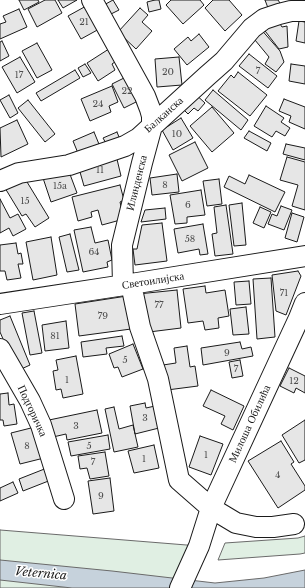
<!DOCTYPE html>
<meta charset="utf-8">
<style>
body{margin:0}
canvas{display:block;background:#fff}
</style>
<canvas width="305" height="588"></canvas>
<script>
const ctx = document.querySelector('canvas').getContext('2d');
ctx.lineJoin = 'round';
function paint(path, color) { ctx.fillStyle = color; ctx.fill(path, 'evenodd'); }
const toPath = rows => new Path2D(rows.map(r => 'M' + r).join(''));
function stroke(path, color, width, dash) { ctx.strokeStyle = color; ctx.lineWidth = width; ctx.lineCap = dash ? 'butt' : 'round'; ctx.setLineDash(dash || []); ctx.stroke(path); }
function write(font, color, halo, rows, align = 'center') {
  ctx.font = font + ' "Libre Baskerville",serif'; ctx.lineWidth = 3; ctx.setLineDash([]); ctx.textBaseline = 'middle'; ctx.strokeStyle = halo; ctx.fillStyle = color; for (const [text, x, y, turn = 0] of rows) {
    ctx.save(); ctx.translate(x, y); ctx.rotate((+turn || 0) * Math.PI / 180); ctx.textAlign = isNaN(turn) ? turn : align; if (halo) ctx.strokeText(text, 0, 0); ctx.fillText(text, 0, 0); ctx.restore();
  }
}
const green = toPath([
 [0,530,199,546,180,588,0,588,0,530],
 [305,536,305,553,300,554,218,560,225,543,298,538,305,536]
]);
const water = toPath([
 [0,560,112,571,215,583,264,578,305,570,305,588,72,588,0,580,0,560]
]);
const building = toPath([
 [19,0,38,0,39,2,24,10,19,0],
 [45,0,55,0,62,13,37,27,28,9,45,0],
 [58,0,77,0,63,8,58,0],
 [113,0,119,10,107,16,102,6,113,0],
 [155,0,159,0,161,9,149,12,147,2,155,0],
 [171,0,200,0,204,5,183,24,166,5,171,0],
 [213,0,229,0,242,15,225,31,205,8,213,0],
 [265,0,278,0,280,3,268,8,265,0],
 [88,5,101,28,81,39,68,16,88,5],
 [140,8,148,15,142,22,152,31,136,49,118,32,140,8],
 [19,9,27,27,0,39,0,24,6,22,3,16,19,9],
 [277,19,282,27,287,26,288,47,279,49,262,27,277,19],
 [299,21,305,22,305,43,296,41,299,21],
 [259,27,280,51,284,62,276,72,265,64,269,57,250,34,259,27],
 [199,34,209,47,187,65,174,49,188,37,191,41,199,34],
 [2,41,9,56,0,61,0,42,2,41],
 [37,43,52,70,37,78,22,51,37,43],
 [112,47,119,59,112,64,115,70,98,81,87,63,112,47],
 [249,54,277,76,268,88,239,66,249,54],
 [20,57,35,82,17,93,2,67,20,57],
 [179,57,182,85,157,87,155,59,179,57],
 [85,64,91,73,83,77,78,68,85,64],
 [291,64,305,66,305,84,289,81,291,64],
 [75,70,80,78,41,101,36,93,75,70],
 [238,72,267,95,250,116,218,91,231,75,234,78,238,72],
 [130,75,142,99,124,108,112,84,130,75],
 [112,86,118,102,109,106,111,112,90,121,81,99,112,86],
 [213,90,248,120,241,130,205,100,213,90],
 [193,92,205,103,198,111,194,108,188,114,180,106,193,92],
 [9,95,18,113,10,118,0,100,9,95],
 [284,99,305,107,305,129,289,122,291,116,279,111,284,99],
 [28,100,55,134,45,142,18,108,28,100],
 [266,106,284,118,281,122,290,128,285,136,276,131,272,137,254,126,266,106],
 [212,107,234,133,212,152,190,126,212,107],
 [181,118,193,138,173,150,162,130,181,118],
 [17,120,28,144,1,157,0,128,17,120],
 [249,131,271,143,267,151,244,138,249,131],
 [94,132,101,149,80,158,73,141,94,132],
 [117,132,121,142,108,147,103,138,117,132],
 [195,142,208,168,182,181,169,155,195,142],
 [286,144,305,148,305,160,283,154,286,144],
 [116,155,121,176,84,186,78,165,116,155],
 [287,157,305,162,305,210,292,206,298,185,280,180,287,157],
 [68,169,77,193,51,202,43,178,68,169],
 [177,174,179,192,152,195,150,178,177,174],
 [249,175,285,192,275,212,224,187,229,176,245,184,249,175],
 [24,177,49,218,35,227,26,214,22,216,5,188,24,177],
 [219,179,222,204,207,206,203,181,219,179],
 [120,185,124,200,120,202,124,219,102,225,98,210,91,212,92,217,78,221,72,197,120,185],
 [201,190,205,215,187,217,187,223,175,224,170,195,201,190],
 [0,199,10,218,18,214,26,229,13,236,9,228,0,233,0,199],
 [242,203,246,245,234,246,229,205,242,203],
 [226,205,233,254,215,256,212,234,217,233,214,207,226,205],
 [281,206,292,210,284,230,268,224,272,214,277,216,281,206],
 [260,207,271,212,264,228,253,223,260,207],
 [165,208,166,219,141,222,145,210,165,208],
 [292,213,304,217,297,242,285,238,292,213],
 [162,223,167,261,135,265,133,249,137,249,142,225,162,223],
 [203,224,208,254,200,255,199,249,178,253,174,229,203,224],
 [91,227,95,243,108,240,112,260,107,262,108,267,83,272,74,230,91,227],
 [70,234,79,270,67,272,59,237,70,234],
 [51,237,57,275,33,280,26,242,51,237],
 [16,243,18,254,21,253,23,264,18,264,21,278,7,280,5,271,0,271,0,245,16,243],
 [298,271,301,276,286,315,276,311,272,275,298,271],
 [271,278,275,337,257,339,253,279,271,278],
 [249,281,251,304,236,305,234,282,249,281],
 [205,286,206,293,225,290,229,316,218,318,219,328,205,330,203,321,188,323,183,289,205,286],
 [177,290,181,328,149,332,138,294,177,290],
 [127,296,131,329,79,336,75,304,127,296],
 [246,307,249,334,233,335,230,309,246,307],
 [34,311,42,353,30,355,22,313,34,311],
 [10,316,30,365,17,371,0,332,0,320,10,316],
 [66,321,69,348,45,351,42,325,66,321],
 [122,336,124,346,106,348,107,354,83,357,81,342,122,336],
 [240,342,242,349,251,347,253,356,203,365,201,348,240,342],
 [133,344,143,369,122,377,118,367,114,368,109,354,133,344],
 [187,346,190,367,195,366,198,386,167,390,163,365,176,363,174,348,187,346],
 [76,356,83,394,63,398,61,389,56,390,53,371,58,370,56,360,76,356],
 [240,360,243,376,232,378,229,362,240,360],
 [289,368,305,376,305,393,296,388,294,393,280,386,289,368],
 [211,390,244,406,233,430,221,424,225,416,203,406,211,390],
 [8,393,9,405,14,404,17,424,4,426,3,420,0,420,0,394,8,393],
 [145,403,146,408,155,406,159,428,135,434,130,406,145,403],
 [114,407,119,429,133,425,138,447,114,452,105,409,114,407],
 [97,410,102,433,67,440,66,434,53,437,49,420,97,410],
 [305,420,305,460,299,463,282,435,305,420],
 [35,427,44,458,20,464,11,433,35,427],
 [108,435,110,449,71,456,68,442,108,435],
 [200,436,223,444,211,475,189,467,200,436],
 [281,441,294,462,291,464,305,486,305,490,278,508,248,461,281,441],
 [154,445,159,468,134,473,128,451,154,445],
 [105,452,109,476,90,479,87,468,80,469,78,456,105,452],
 [47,468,51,480,23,491,19,479,47,468],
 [110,478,114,511,93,514,88,481,110,478],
 [13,482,18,493,0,501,0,488,13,482]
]);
const minor = toPath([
 [92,0,145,96,150,109,152,116,152,126,142,163,122,245,123,285],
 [0,181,19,173,69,165,125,146,139,138,207,76,224,61,252,28,264,19,279,14,291,11,305,11],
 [131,284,140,327,158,379,179,480,211,508,236,523,256,527,273,527,294,524],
 [0,304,131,284,305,256],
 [0,349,30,401,41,425,64,499],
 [180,588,199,546,211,508,299,318,305,303]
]);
const numberNames = [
 ["21",84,22],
 ["7",258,71],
 ["20",168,72],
 ["17",19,75],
 ["22",127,91],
 ["24",98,104],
 ["10",177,134],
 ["11",100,170],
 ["8",165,185],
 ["15a",60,186],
 ["15",25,201],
 ["6",188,205],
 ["58",190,239],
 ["64",94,252],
 ["71",284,293],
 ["77",159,305],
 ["79",103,316],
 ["81",55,336],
 ["9",227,353],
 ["5",125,360],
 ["7",236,369],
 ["1",67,380],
 ["12",294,381],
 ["3",145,418],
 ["3",76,426],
 ["8",27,446],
 ["5",89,446],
 ["1",206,455],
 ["1",144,459],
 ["7",93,462],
 ["4",278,475],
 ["9",101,496]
];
const streetNames = [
 ["Балканска",164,115,-42],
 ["Илинденска",137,183,-76],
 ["Светоилијска",153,281,-9],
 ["Подгоричка",32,411,65],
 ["Милоша Обилића",250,424,-65]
];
const waterNames = [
 ["Veternica",41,574,5]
];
paint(green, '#e0efe3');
stroke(green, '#6a6a6a', 1);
paint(water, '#c6d2dc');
stroke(water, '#6a6a6a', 1);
paint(building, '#e6e6e6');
stroke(building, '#1a1a1a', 1);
stroke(minor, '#1a1a1a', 22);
stroke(minor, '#fff', 20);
write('9px', '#4d4d4d', null, numberNames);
write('11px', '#1a1a1a', '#fff', streetNames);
write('italic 12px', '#1a1a1a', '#fff', waterNames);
</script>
